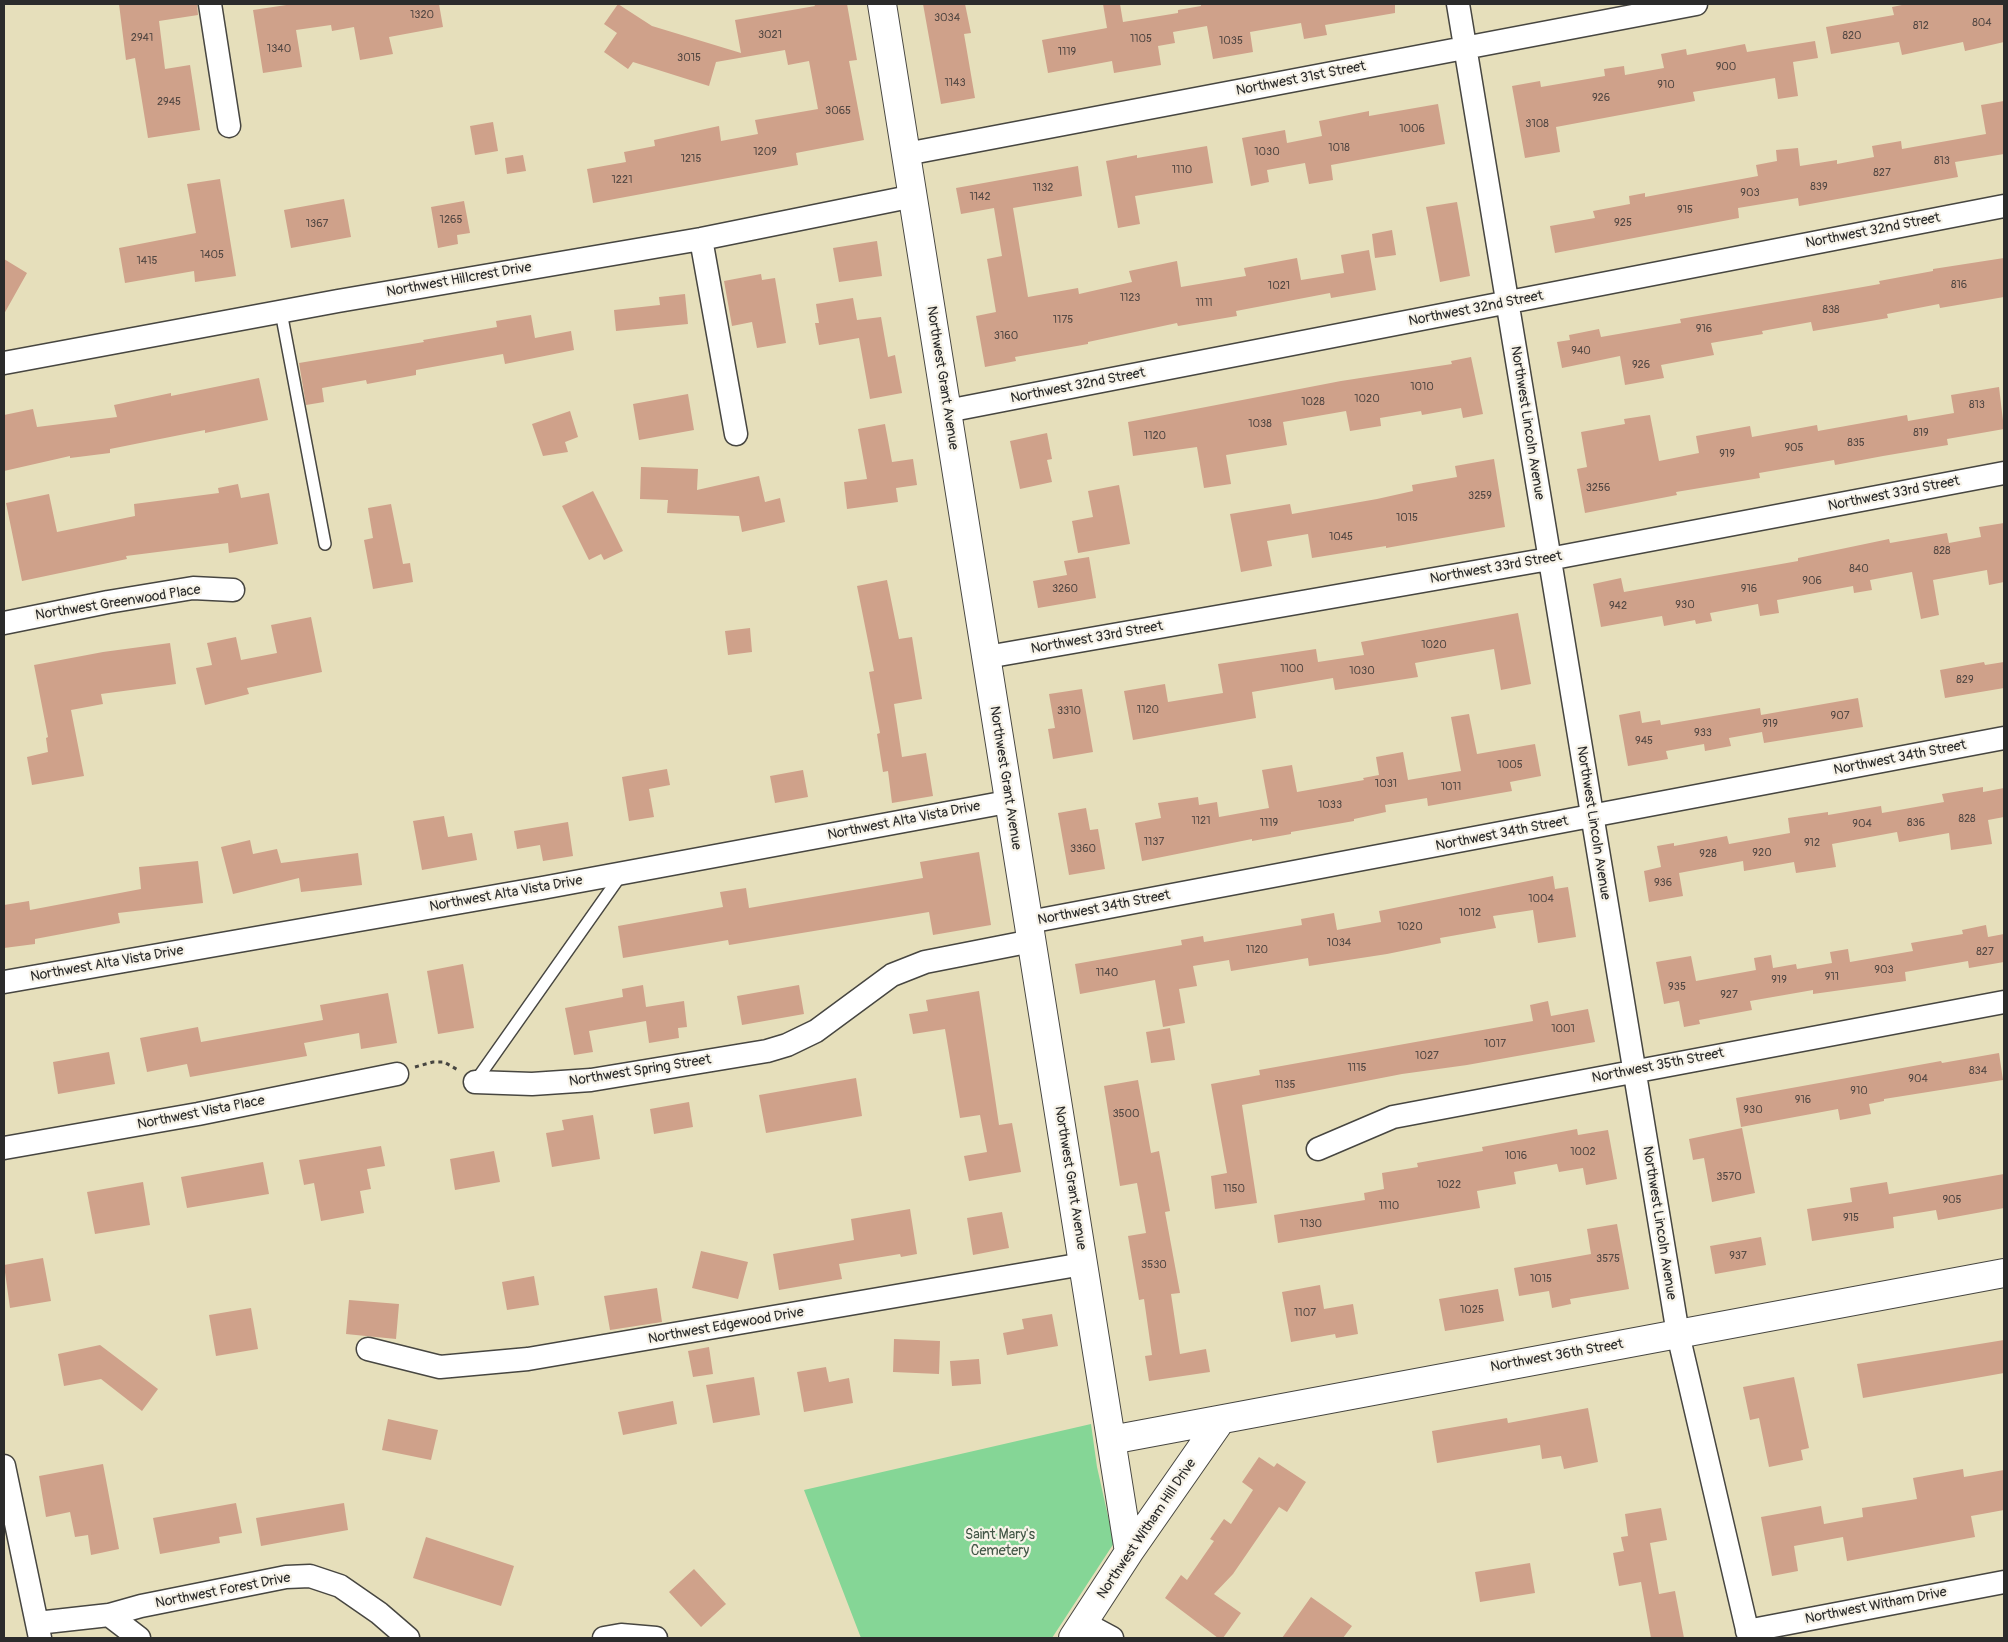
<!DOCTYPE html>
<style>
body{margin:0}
#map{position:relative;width:2008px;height:1642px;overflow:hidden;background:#e6dfbb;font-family:Pangolin,sans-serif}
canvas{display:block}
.frame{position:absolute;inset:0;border:5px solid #2b2b2b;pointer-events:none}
</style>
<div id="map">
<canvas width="2008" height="1642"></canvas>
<div class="frame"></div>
</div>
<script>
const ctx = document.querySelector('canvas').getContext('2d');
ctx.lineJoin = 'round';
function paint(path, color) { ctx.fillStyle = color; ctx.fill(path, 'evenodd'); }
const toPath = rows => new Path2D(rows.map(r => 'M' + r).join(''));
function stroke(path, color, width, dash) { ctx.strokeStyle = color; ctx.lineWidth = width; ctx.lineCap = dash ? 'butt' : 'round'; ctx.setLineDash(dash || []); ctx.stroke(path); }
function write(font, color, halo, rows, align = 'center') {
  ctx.font = font + ' Pangolin,sans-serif'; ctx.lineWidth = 4.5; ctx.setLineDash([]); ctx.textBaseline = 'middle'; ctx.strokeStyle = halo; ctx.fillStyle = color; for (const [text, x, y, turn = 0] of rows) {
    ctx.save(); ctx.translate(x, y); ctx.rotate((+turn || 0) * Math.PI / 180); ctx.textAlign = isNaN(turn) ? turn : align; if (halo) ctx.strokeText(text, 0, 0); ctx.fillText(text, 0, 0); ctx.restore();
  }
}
const green = toPath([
 [1091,1424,1097,1467,1114,1543,1052,1638,861,1638,804,1490]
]);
const building = toPath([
 [119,4,197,4,198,15,159,21,165,69,190,65,200,130,148,138,135,58,126,60],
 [293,4,439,4,443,27,389,37,393,54,360,60,354,27,332,31,331,25,296,30,302,67,263,73,253,10],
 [618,4,652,26,741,53,735,20,815,6,814,4,847,4,857,60,849,61,864,140,796,153,798,165,593,203,587,169,626,162,624,152,655,146,654,140,719,126,721,141,758,134,755,120,818,109,809,61,788,65,785,50,716,62,709,86,633,62,628,69,604,52,617,33,604,24],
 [923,4,965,4,971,33,964,34,975,98,941,104],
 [1103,4,1120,4,1123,22,1178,13,1178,10,1201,6,1201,4,1395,4,1395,13,1325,25,1327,35,1304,39,1301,23,1250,32,1253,52,1213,59,1207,26,1173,32,1175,43,1158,46,1161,65,1114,73,1112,61,1048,73,1042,40,1107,28],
 [1907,4,2004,4,2004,42,1965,51,1963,42,1902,55,1899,42,1831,54,1826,27,1894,15,1892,7],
 [1815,41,1818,58,1793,62,1798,96,1778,99,1775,78,1693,92,1695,101,1556,127,1560,152,1525,158,1512,86,1540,81,1541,87,1605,76,1604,69,1624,66,1625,75,1664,68,1661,54,1686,49,1687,55,1745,44,1747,52],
 [2004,101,2004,154,1955,162,1958,177,1799,206,1798,198,1738,208,1739,218,1555,253,1550,226,1595,218,1593,211,1630,204,1629,196,1645,193,1645,197,1758,176,1756,165,1777,161,1776,150,1798,148,1800,166,1837,160,1837,164,1874,157,1872,146,1901,141,1902,149,1986,134,1981,105],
 [1438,104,1445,144,1331,165,1333,180,1309,184,1305,163,1267,170,1269,182,1251,186,1242,138,1285,130,1287,143,1322,136,1319,121,1369,111,1369,116],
 [493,122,498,151,475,155,470,126],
 [1207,146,1213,183,1135,196,1140,224,1118,228,1106,161,1137,155,1137,158],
 [523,155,526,171,507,174,505,158],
 [1078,166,1082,196,1013,208,1028,297,1078,288,1079,294,1132,282,1129,271,1177,261,1181,287,1246,276,1244,268,1297,258,1301,280,1344,273,1341,255,1369,250,1376,290,1331,298,1330,293,1236,311,1237,316,1178,326,1177,323,1088,342,1088,344,1015,357,1016,361,985,367,976,316,996,312,987,259,1002,256,994,208,961,214,956,188],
 [220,179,236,276,195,282,194,271,125,283,119,248,196,233,187,184],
 [344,199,351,237,291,248,284,210],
 [464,201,470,233,457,235,458,244,438,248,431,207],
 [1457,202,1470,276,1440,282,1426,207],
 [1392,230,1396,255,1375,258,1372,234],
 [877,241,882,276,839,282,833,248],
 [2004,258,2004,297,1940,308,1939,304,1887,314,1888,318,1813,331,1811,322,1762,331,1763,334,1711,343,1714,355,1661,365,1664,378,1625,385,1620,356,1562,368,1557,342,1570,340,1569,335,1599,329,1601,337,1681,323,1680,319,1880,284,1879,281,1933,271,1933,269],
 [4,259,27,273,4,314],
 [761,274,762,280,775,278,786,343,757,348,752,322,732,326,724,281],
 [685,294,688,324,616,331,614,310,660,305,659,297],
 [853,298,857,320,881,317,888,357,895,355,902,393,870,399,859,338,819,345,815,323,819,323,816,304],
 [531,315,535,338,571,331,574,350,505,364,503,354,416,370,416,375,367,384,366,380,322,388,324,402,306,405,299,363,424,342,423,340,497,327,496,321],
 [1471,357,1483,414,1463,418,1461,408,1422,415,1421,411,1380,418,1381,426,1350,431,1346,411,1283,422,1287,445,1226,455,1231,484,1204,488,1197,447,1133,456,1128,422,1341,381,1452,364,1451,361],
 [259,378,268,420,205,433,205,430,110,449,110,453,70,458,70,456,4,471,4,415,33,409,37,427,117,417,114,405,171,393,171,396],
 [1999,387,2004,429,1947,439,1948,445,1883,456,1835,465,1834,460,1759,473,1760,478,1676,492,1677,495,1585,513,1577,469,1587,467,1581,432,1625,424,1624,419,1650,415,1659,461,1699,453,1696,436,1750,426,1752,437,1817,425,1818,431,1907,415,1908,421,1954,413,1951,395],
 [688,394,694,430,639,440,633,404],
 [570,411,578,437,565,442,568,452,543,456,532,424],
 [885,424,892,462,913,459,917,485,896,488,898,502,847,509,844,482,867,479,858,429],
 [1047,433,1052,459,1047,460,1052,482,1020,489,1010,441],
 [1494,459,1505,527,1386,548,1386,546,1312,558,1308,534,1267,541,1272,566,1241,572,1230,514,1290,504,1292,514,1377,499,1413,491,1412,485,1457,477,1455,466],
 [641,467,698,469,697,490,759,476,765,502,780,498,785,522,742,532,739,516,667,513,668,500,640,499],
 [238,484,241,498,269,493,278,544,229,553,228,543,126,556,127,559,22,581,6,503,49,494,57,532,135,516,134,504,219,493,218,488],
 [1119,485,1130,544,1078,553,1072,521,1093,517,1088,491],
 [593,491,623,551,604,560,601,554,589,560,562,506],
 [391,504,403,564,410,563,413,582,373,589,364,540,373,538,368,508],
 [2004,523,2004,582,1989,585,1987,570,1933,580,1939,615,1921,619,1912,572,1870,580,1872,590,1854,593,1853,586,1777,600,1779,613,1760,616,1758,604,1710,613,1712,621,1696,624,1695,620,1664,626,1662,616,1601,627,1593,584,1621,578,1624,592,1798,561,1798,558,1889,539,1890,543,1947,533,1949,543,1981,537,1979,527],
 [1089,557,1096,598,1038,608,1033,581,1067,575,1064,561],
 [887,580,899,639,912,637,922,699,894,704,902,757,926,753,933,796,892,803,888,771,883,772,877,734,880,733,869,672,874,671,857,586],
 [1518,613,1531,684,1501,690,1494,649,1415,663,1418,677,1335,690,1333,678,1252,692,1256,718,1133,740,1124,691,1165,684,1168,702,1223,693,1218,664,1316,649,1318,662,1364,655,1361,642],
 [311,617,322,672,247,688,249,694,205,705,196,668,212,665,207,643,236,637,241,660,277,653,271,625],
 [750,628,752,652,728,655,725,631],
 [170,643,176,684,101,694,103,704,71,710,84,776,32,785,27,757,48,752,46,738,48,737,34,665,103,652],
 [1984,662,1985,665,2004,662,2004,688,1945,698,1940,670],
 [1082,689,1093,752,1053,759,1048,729,1055,728,1049,694],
 [1858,698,1863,727,1764,743,1762,732,1729,738,1731,746,1705,751,1704,744,1666,751,1668,759,1628,766,1619,715,1640,711,1642,723,1660,720,1661,725,1760,708,1761,715],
 [1469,714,1477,754,1535,744,1541,776,1510,782,1512,791,1428,806,1427,798,1385,805,1386,812,1354,819,1354,821,1291,832,1291,834,1252,841,1252,839,1142,861,1135,823,1161,818,1158,803,1198,797,1199,805,1217,802,1219,817,1269,808,1262,770,1292,765,1297,792,1364,780,1363,778,1379,775,1376,757,1403,752,1408,780,1461,771,1451,717],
 [667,769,670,785,649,789,654,817,629,821,622,777],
 [803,770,808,797,775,803,770,776],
 [1983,787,1983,792,2004,788,2004,817,1988,820,1992,844,1951,850,1949,833,1899,842,1897,832,1832,844,1836,867,1796,873,1794,862,1744,871,1743,861,1679,873,1683,896,1649,902,1644,871,1661,867,1657,846,1674,843,1674,846,1727,836,1729,844,1790,833,1788,818,1828,812,1828,815,1881,806,1882,813,1944,802,1942,794],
 [1086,808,1090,830,1098,829,1105,869,1069,875,1058,813],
 [444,816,448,837,472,833,477,860,422,870,413,821],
 [568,822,573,856,543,861,540,845,517,849,514,831],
 [250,840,253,854,277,849,281,863,358,853,362,885,301,892,299,878,233,894,221,847],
 [979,852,991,925,933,935,929,912,729,945,728,940,623,958,618,926,723,907,720,892,746,888,749,908,923,878,920,862],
 [198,861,203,903,118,913,120,923,35,939,35,944,4,948,4,905,29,901,30,910,141,889,139,867],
 [1553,876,1555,889,1568,887,1576,937,1538,943,1533,910,1493,916,1496,928,1440,938,1441,943,1387,954,1309,966,1308,958,1231,971,1229,960,1193,966,1197,986,1179,989,1185,1023,1163,1027,1155,980,1080,994,1075,964,1182,945,1181,940,1203,936,1204,942,1302,925,1301,919,1334,913,1337,930,1381,922,1379,911],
 [1986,925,1988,937,2004,934,2004,962,1969,968,1968,961,1905,972,1906,981,1813,994,1813,990,1750,1001,1752,1010,1699,1020,1700,1024,1684,1027,1679,1001,1664,1004,1656,962,1691,956,1696,981,1756,970,1754,958,1771,955,1773,968,1796,964,1797,969,1832,963,1830,952,1848,949,1850,962,1913,951,1911,943,1963,934,1962,930],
 [463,964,474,1028,438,1034,427,971],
 [643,985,646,1007,684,1001,687,1027,678,1028,679,1038,649,1043,646,1021,589,1031,593,1052,574,1055,565,1008,623,997,622,989],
 [799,985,804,1014,742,1025,737,996],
 [979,991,999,1125,1012,1123,1021,1172,969,1181,964,1156,987,1152,980,1115,960,1118,945,1029,913,1034,909,1014,928,1011,926,1000],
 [388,993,397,1043,361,1049,359,1033,304,1043,307,1056,190,1077,187,1064,147,1072,140,1038,198,1027,201,1042,323,1020,320,1005],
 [1548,1001,1551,1016,1588,1009,1595,1042,1467,1065,1402,1074,1242,1105,1257,1203,1215,1209,1211,1176,1227,1173,1211,1084,1260,1075,1259,1070,1533,1021,1530,1005],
 [1170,1028,1175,1060,1151,1063,1146,1032],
 [109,1052,115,1084,58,1094,53,1062],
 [1999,1053,2003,1080,1884,1099,1884,1101,1869,1104,1871,1114,1840,1120,1838,1109,1741,1127,1736,1098,1941,1061,1942,1063],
 [856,1078,862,1116,766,1133,759,1095],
 [1138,1080,1151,1153,1159,1151,1170,1211,1165,1212,1180,1293,1171,1294,1180,1354,1206,1349,1210,1372,1149,1381,1145,1356,1152,1355,1144,1299,1139,1300,1128,1236,1146,1233,1137,1183,1120,1186,1104,1086],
 [689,1102,693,1127,654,1134,650,1109],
 [593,1115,600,1159,552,1167,546,1133,564,1130,562,1120],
 [1742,1128,1755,1193,1712,1202,1704,1158,1693,1160,1689,1139],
 [1577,1129,1578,1135,1608,1130,1617,1179,1586,1185,1583,1168,1559,1172,1557,1164,1514,1172,1516,1184,1477,1191,1480,1208,1278,1243,1274,1215,1365,1200,1364,1193,1384,1189,1382,1173,1418,1167,1417,1163,1483,1151,1482,1147],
 [381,1146,385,1166,367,1169,371,1189,360,1191,364,1213,321,1221,314,1183,304,1185,299,1160],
 [494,1151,500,1182,455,1190,450,1159],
 [263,1162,269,1194,187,1208,181,1177],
 [2004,1174,2004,1208,1938,1220,1936,1210,1893,1217,1894,1228,1812,1241,1807,1209,1852,1202,1850,1188,1887,1182,1889,1194],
 [143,1182,150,1225,95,1234,87,1192],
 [910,1209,917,1254,901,1257,900,1254,839,1264,842,1279,779,1290,773,1254,854,1240,851,1219],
 [1002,1212,1009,1248,973,1255,967,1218],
 [1617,1224,1629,1289,1570,1299,1571,1304,1552,1308,1549,1291,1519,1296,1514,1268,1591,1254,1587,1229],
 [1761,1237,1766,1265,1715,1274,1710,1246],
 [701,1251,748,1262,738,1299,692,1288],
 [43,1258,51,1301,10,1308,4,1265],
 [534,1276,539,1305,507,1310,502,1282],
 [1320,1285,1324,1309,1353,1304,1358,1334,1336,1338,1335,1334,1291,1342,1282,1292],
 [657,1288,662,1322,610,1330,604,1296],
 [1498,1289,1504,1321,1445,1331,1439,1299],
 [349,1300,399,1304,396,1339,346,1334],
 [251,1308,258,1349,216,1356,209,1315],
 [1052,1314,1058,1346,1007,1355,1003,1333,1024,1329,1022,1319],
 [894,1339,940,1341,939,1374,893,1372],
 [2004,1340,2004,1373,1863,1398,1857,1364],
 [100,1345,158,1389,142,1411,101,1379,64,1386,58,1354],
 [709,1347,713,1374,693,1377,688,1351],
 [979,1359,981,1384,952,1386,950,1361],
 [826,1367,829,1382,849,1378,853,1403,804,1412,797,1372],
 [754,1377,760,1415,713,1423,706,1385],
 [1794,1377,1809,1448,1801,1450,1803,1460,1769,1467,1759,1418,1750,1420,1743,1387],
 [673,1401,677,1424,623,1435,618,1412],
 [1588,1408,1598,1462,1564,1469,1561,1456,1542,1459,1540,1445,1437,1463,1432,1431,1507,1418,1508,1423],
 [388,1419,438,1430,431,1460,382,1450],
 [1259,1457,1274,1467,1277,1463,1306,1482,1287,1512,1279,1507,1233,1574,1214,1594,1241,1613,1223,1638,1218,1638,1165,1598,1181,1575,1187,1580,1214,1541,1210,1539,1224,1519,1231,1524,1253,1490,1242,1482],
 [103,1464,119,1549,91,1555,88,1535,75,1537,70,1512,46,1517,39,1476],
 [1963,1469,1964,1477,2004,1470,2004,1510,1971,1516,1975,1537,1847,1561,1843,1537,1794,1546,1798,1571,1772,1576,1761,1517,1821,1506,1824,1524,1863,1517,1862,1508,1917,1499,1913,1478],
 [236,1503,242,1533,219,1537,220,1543,160,1554,153,1518],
 [344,1503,348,1530,261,1546,256,1518],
 [1661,1508,1667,1540,1650,1543,1659,1594,1675,1591,1684,1638,1651,1638,1641,1582,1619,1586,1613,1553,1624,1551,1621,1537,1628,1536,1625,1514],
 [426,1537,514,1566,501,1606,413,1578],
 [1530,1563,1535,1593,1480,1602,1475,1572],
 [694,1569,726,1604,701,1627,669,1592],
 [1311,1597,1352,1626,1343,1638,1282,1638]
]);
const path = toPath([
 [415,1067,433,1062,444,1062,458,1070]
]);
const service = toPath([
 [281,312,325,544],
 [475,1082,621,875]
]);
const minor = toPath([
 [210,4,229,126],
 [1458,4,1678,1334,1749,1638],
 [906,154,1696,4],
 [701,239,736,434],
 [4,363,338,301,701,239,914,196],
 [947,411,2004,206],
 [4,623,108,602,193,588,233,590],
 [987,657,1549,559,2004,473],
 [1029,922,2004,738],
 [4,982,542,888,1007,802],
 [475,1082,532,1084,591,1080,767,1051,787,1045,816,1031,892,975,925,962,1032,941],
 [4,1148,198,1114,397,1074],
 [1318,1149,1393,1117,2004,1002],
 [368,1349,440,1367,528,1359,1083,1264],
 [4,1466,40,1638],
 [109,1615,141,1606,286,1577,310,1576,340,1586,379,1613,408,1638],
 [37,1623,109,1615,139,1638],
 [1084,1623,1112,1638],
 [1747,1631,2004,1582],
 [604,1638,621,1635,656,1638]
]);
const tertiary = toPath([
 [882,4,1129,1552],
 [1111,1440,2004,1273],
 [1073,1638,1129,1552,1221,1420]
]);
const numberNames = [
 ["1320",422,15],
 ["3034",947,18],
 ["804",1982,23],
 ["812",1921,26],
 ["3021",770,35],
 ["820",1852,36],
 ["2941",142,38],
 ["1105",1141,39],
 ["1035",1231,41],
 ["1340",279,49],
 ["1119",1067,52],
 ["3015",689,58],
 ["900",1726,67],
 ["1143",955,83],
 ["910",1666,85],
 ["926",1601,98],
 ["2945",169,102],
 ["3065",838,111],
 ["3108",1537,124],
 ["1006",1412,129],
 ["1018",1339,148],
 ["1209",765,152],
 ["1030",1267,152],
 ["1215",691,159],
 ["813",1942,161],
 ["1110",1182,170],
 ["827",1882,173],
 ["1221",622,180],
 ["839",1819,187],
 ["1132",1043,188],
 ["903",1750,193],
 ["1142",980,197],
 ["915",1685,210],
 ["1265",451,220],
 ["925",1623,223],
 ["1367",317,224],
 ["1405",212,255],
 ["1415",147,261],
 ["816",1959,285],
 ["1021",1279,286],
 ["1123",1130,298],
 ["1111",1204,303],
 ["838",1831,310],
 ["1175",1063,320],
 ["916",1704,329],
 ["3160",1006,336],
 ["940",1581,351],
 ["926",1641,365],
 ["1010",1422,387],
 ["1020",1367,399],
 ["1028",1313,402],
 ["813",1977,405],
 ["1038",1260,424],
 ["819",1921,433],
 ["1120",1155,436],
 ["835",1856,443],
 ["905",1794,448],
 ["919",1727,454],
 ["3256",1598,488],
 ["3259",1480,496],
 ["1015",1407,518],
 ["1045",1341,537],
 ["828",1942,551],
 ["840",1859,569],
 ["906",1812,581],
 ["3260",1065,589],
 ["916",1749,589],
 ["930",1685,605],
 ["942",1618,606],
 ["1020",1434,645],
 ["1100",1292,669],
 ["1030",1362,671],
 ["829",1965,680],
 ["1120",1148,710],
 ["3310",1069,711],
 ["907",1840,716],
 ["919",1770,724],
 ["933",1703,733],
 ["945",1644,741],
 ["1005",1510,765],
 ["1031",1386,784],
 ["1011",1451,787],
 ["1033",1330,805],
 ["828",1967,819],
 ["1121",1201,821],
 ["1119",1269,823],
 ["836",1916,823],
 ["904",1862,824],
 ["1137",1154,842],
 ["912",1812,843],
 ["3360",1083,849],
 ["920",1762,853],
 ["928",1708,854],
 ["936",1663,883],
 ["1004",1541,899],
 ["1012",1470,913],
 ["1020",1410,927],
 ["1034",1339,943],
 ["1120",1257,950],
 ["827",1985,952],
 ["903",1884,970],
 ["1140",1107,973],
 ["911",1832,977],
 ["919",1779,980],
 ["935",1677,987],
 ["927",1729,995],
 ["1001",1563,1029],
 ["1017",1495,1044],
 ["1027",1427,1056],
 ["1115",1357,1068],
 ["834",1978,1071],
 ["904",1918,1079],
 ["1135",1285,1085],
 ["910",1859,1091],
 ["916",1803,1100],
 ["930",1753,1110],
 ["3500",1126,1114],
 ["1002",1583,1152],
 ["1016",1516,1156],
 ["3570",1729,1177],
 ["1022",1449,1185],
 ["1150",1234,1189],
 ["905",1952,1200],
 ["1110",1389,1206],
 ["915",1851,1218],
 ["1130",1311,1224],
 ["937",1738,1256],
 ["3575",1608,1259],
 ["3530",1154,1265],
 ["1015",1541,1279],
 ["1025",1472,1310],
 ["1107",1305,1313]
];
const streetNames = [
 ["Northwest 31st Street",1301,79,-11],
 ["Northwest 32nd Street",1873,231,-11],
 ["Northwest Hillcrest Drive",459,280,-10],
 ["Northwest 32nd Street",1476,309,-11],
 ["Northwest Grant Avenue",942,378,81],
 ["Northwest 32nd Street",1078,386,-11],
 ["Northwest Lincoln Avenue",1527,423,81],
 ["Northwest 33rd Street",1894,494,-11],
 ["Northwest 33rd Street",1496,568,-10],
 ["Northwest Greenwood Place",118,603,-9],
 ["Northwest 33rd Street",1097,638,-10],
 ["Northwest 34th Street",1900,758,-11],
 ["Northwest Grant Avenue",1005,778,81],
 ["Northwest Alta Vista Drive",904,821,-11],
 ["Northwest Lincoln Avenue",1593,823,81],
 ["Northwest 34th Street",1502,834,-11],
 ["Northwest Alta Vista Drive",506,894,-10],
 ["Northwest 34th Street",1104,908,-11],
 ["Northwest Alta Vista Drive",107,964,-10],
 ["Northwest 35th Street",1658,1066,-11],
 ["Northwest Spring Street",640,1071,-9],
 ["Northwest Vista Place",201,1113,-11],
 ["Northwest Grant Avenue",1070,1178,81],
 ["Northwest Lincoln Avenue",1659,1223,81],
 ["Northwest Edgewood Drive",726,1326,-10],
 ["Northwest 36th Street",1557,1356,-10],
 ["Northwest Witham Hill Drive",1147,1529,-56],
 ["Northwest Forest Drive",223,1591,-11],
 ["Northwest Witham Drive",1876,1606,-11]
];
const parkNames = [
 ["Saint Mary's",1000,1535],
 ["Cemetery",1000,1551]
];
paint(green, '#85d696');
paint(building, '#cfa18a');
stroke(service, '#474641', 14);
stroke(minor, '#474641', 25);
stroke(tertiary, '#474641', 30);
stroke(path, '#474641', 3, [4, 4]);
stroke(service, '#fff', 11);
stroke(minor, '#fff', 22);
stroke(tertiary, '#fff', 28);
write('11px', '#544843', null, numberNames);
write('14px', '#2b2b2b', '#f7f3e8', streetNames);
write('14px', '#425646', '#f7f3e8', parkNames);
</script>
